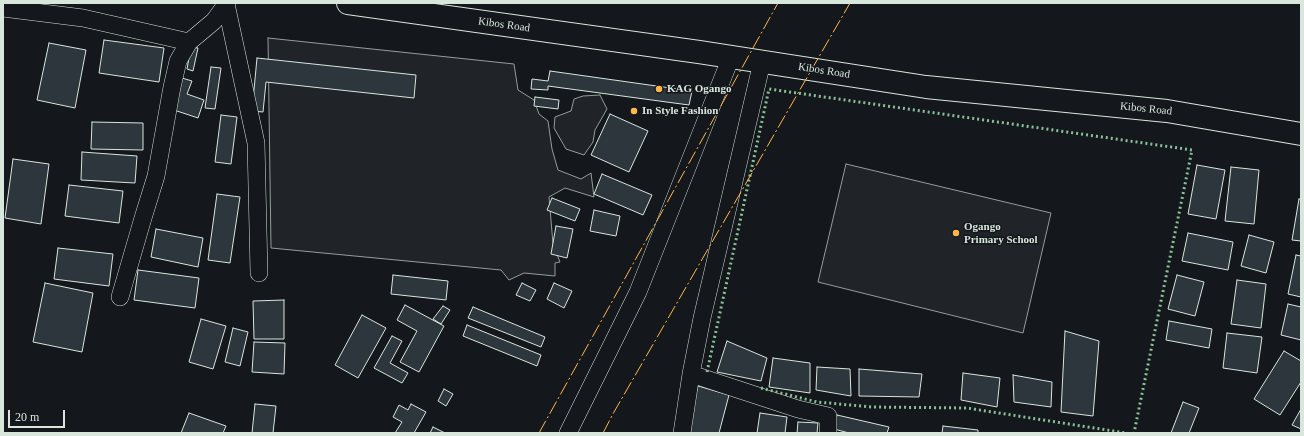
<!DOCTYPE html>
<style>
body{margin:0}
#map{position:relative;width:1304px;height:436px;overflow:hidden;background:#14181c;font-family:"Times New Roman",serif}
canvas{display:block}
.frame{position:absolute;inset:0;border:4px solid #d8e6dc;pointer-events:none}
.scale{position:absolute;left:8px;top:410px;width:57px;height:18px;box-sizing:border-box;border:2px solid #d8e6dc;border-top:0;padding-left:5px;font-size:12px;line-height:14px;white-space:nowrap;color:#d8e6dc;-webkit-text-stroke:3px #14181c;paint-order:stroke}
</style>
<div id="map">
<canvas width="1304" height="436"></canvas>
<div class="frame"></div>
<div class="scale">20 m</div>
</div>
<script>
const ctx = document.querySelector('canvas').getContext('2d');
ctx.lineJoin = 'round';
function paint(path, color) { ctx.fillStyle = color; ctx.fill(path, 'evenodd'); }
const toPath = rows => new Path2D(rows.map(r => 'M' + r).join(''));
function stroke(path, color, width, dash) { ctx.strokeStyle = color; ctx.lineWidth = width; ctx.lineCap = dash ? 'butt' : 'round'; ctx.setLineDash(dash || []); ctx.stroke(path); }
function write(font, color, halo, rows, align = 'center') {
  ctx.font = font + ' "Times New Roman",serif'; ctx.lineWidth = 3; ctx.setLineDash([]); ctx.textBaseline = 'middle'; ctx.strokeStyle = halo; ctx.fillStyle = color; for (const [text, x, y, turn = 0] of rows) {
    ctx.save(); ctx.translate(x, y); ctx.rotate((+turn || 0) * Math.PI / 180); ctx.textAlign = isNaN(turn) ? turn : align; if (halo) ctx.strokeText(text, 0, 0); ctx.fillText(text, 0, 0); ctx.restore();
  }
}
const green = toPath([
 [268,38,514,64,518,90,534,100,539,114,548,121,552,149,558,170,581,179,591,173,594,197,565,188,549,197,553,244,560,262,555,263,555,276,524,273,509,280,501,270,271,248,268,38],
 [600,95,607,109,595,130,593,142,584,155,566,149,554,128,555,117,571,111,574,99,583,96,600,95],
 [846,164,1051,213,1023,333,818,282,846,164]
]);
const building = toPath([
 [104,40,164,48,159,82,99,73,104,40],
 [49,43,86,50,75,108,37,100,49,43],
 [191,47,198,48,193,71,187,69,191,47],
 [257,58,416,75,414,98,266,82,263,112,252,111,257,58],
 [211,67,221,68,215,109,205,108,211,67],
 [550,71,692,91,689,105,548,86,548,90,531,89,532,79,548,81,550,71],
 [182,78,192,81,187,94,204,100,198,118,171,109,182,78],
 [535,97,559,100,558,109,534,106,535,97],
 [610,114,648,131,629,172,591,155,610,114],
 [221,115,237,117,231,164,215,162,221,115],
 [92,122,143,123,143,150,91,149,92,122],
 [82,152,137,156,135,183,81,180,82,152],
 [13,159,49,164,41,224,5,218,13,159],
 [1197,165,1225,170,1216,219,1188,214,1197,165],
 [1231,167,1259,170,1254,224,1225,221,1231,167],
 [602,174,652,195,643,215,594,194,602,174],
 [69,185,123,191,119,223,65,216,69,185],
 [217,194,240,197,230,263,208,260,217,194],
 [552,198,580,209,575,221,547,210,552,198],
 [1299,199,1301,199,1301,241,1292,240,1299,199],
 [594,210,620,216,616,236,590,231,594,210],
 [556,226,573,229,567,258,551,254,556,226],
 [156,229,203,238,198,267,151,257,156,229],
 [1188,233,1233,242,1228,270,1182,261,1188,233],
 [1249,235,1274,242,1266,273,1241,266,1249,235],
 [58,248,113,254,109,286,54,279,58,248],
 [1296,255,1301,256,1301,297,1288,294,1296,255],
 [138,270,199,278,195,308,134,300,138,270],
 [393,275,448,281,446,300,391,294,393,275],
 [1177,275,1204,282,1195,316,1168,309,1177,275],
 [1237,280,1266,284,1261,328,1231,324,1237,280],
 [45,283,93,293,82,352,33,342,45,283],
 [522,283,536,290,530,301,516,295,522,283],
 [554,283,572,291,564,308,547,299,554,283],
 [284,300,284,339,254,339,253,301,284,300],
 [1288,304,1301,307,1301,340,1281,335,1288,304],
 [405,305,444,326,419,372,400,362,417,331,397,320,405,305],
 [443,306,450,310,441,324,433,319,443,306],
 [473,307,545,337,541,347,468,318,473,307],
 [362,315,386,328,358,378,335,365,362,315],
 [201,319,226,326,213,369,189,362,201,319],
 [1169,321,1212,329,1209,348,1166,340,1169,321],
 [467,325,541,355,537,366,463,336,467,325],
 [233,328,248,332,240,366,225,362,233,328],
 [1065,331,1099,341,1093,416,1061,412,1065,331],
 [1227,333,1262,337,1257,373,1223,368,1227,333],
 [392,336,402,341,390,363,408,373,402,383,374,368,392,336],
 [727,341,767,358,761,381,717,372,727,341],
 [254,342,285,343,284,374,252,372,254,342],
 [1284,351,1301,361,1301,382,1280,415,1254,399,1284,351],
 [773,358,810,363,810,393,769,387,773,358],
 [817,367,850,369,851,396,816,390,817,367],
 [859,369,922,374,919,397,859,396,859,369],
 [963,373,1000,378,997,407,961,400,963,373],
 [1013,375,1052,382,1051,407,1014,402,1013,375],
 [698,386,729,395,719,433,685,433,698,386],
 [444,389,453,394,446,406,438,401,444,389],
 [1183,402,1199,408,1189,433,1171,433,1183,402],
 [255,404,276,406,273,433,252,433,255,404],
 [411,404,426,412,414,433,395,433,402,422,393,417,399,405,408,410,411,404],
 [1301,409,1301,429,1292,425,1301,409],
 [189,413,226,426,223,433,181,433,189,413],
 [760,413,787,417,785,433,757,433,760,413],
 [837,415,889,427,887,433,849,433,834,429,837,415],
 [798,422,818,423,817,433,797,433,798,422],
 [943,426,978,430,978,433,942,433,943,426],
 [433,427,445,433,430,433,433,427]
]);
const minor = toPath([
 [226,4,256,143,259,273],
 [3,8,83,18,189,42],
 [120,297,143,218,156,176,172,87,178,61,189,42,214,21,227,3],
 [691,374,798,409,828,416,828,433],
 [568,433,638,292,731,57],
 [682,433,691,374,702,318,762,62]
]);
const primary = toPath([
 [348,3,699,52,926,87,1167,111,1301,134]
]);
const hedge = toPath([
 [707,372,769,89,1192,150,1134,433],
 [761,388,817,402,872,407,967,408,1126,433]
]);
const power = toPath([
 [539,433,778,3],
 [603,433,614,412,850,3]
]);
const markers = [
 [659,89,4,"#ffb74d"],
 [634,111,4,"#ffb74d"],
 [956,233,4,"#ffb74d"]
];
const streetNames = [
 ["Kibos Road",504,25,8],
 ["Kibos Road",824,71,9],
 ["Kibos Road",1146,109,6]
];
const poiNames = [
 ["KAG Ogango",667,89],
 ["In Style Fashion",642,111],
 ["Ogango",964,227],
 ["Primary School",964,240]
];
paint(green, '#202428');
stroke(green, '#939e99', 1);
paint(building, '#2c363c');
stroke(building, '#d8e6dc', 1);
stroke(minor, '#d8e6dc', 18);
stroke(primary, '#d8e6dc', 24);
stroke(minor, '#14181c', 17);
stroke(primary, '#14181c', 22);
stroke(hedge, '#8ac095', 3, [2, 3]);
stroke(power, '#ffb74d', 1, [14, 3, 2, 3]);
for (const [x, y, r, color] of markers) { const dot = new Path2D(); dot.arc(x, y, r, 0, 2 * Math.PI); ctx.fillStyle = color; ctx.fill(dot); stroke(dot, '#14181c', 1.5); }
write('11px', '#d8e6dc', '#14181c', streetNames);
write('bold 11px', '#d8e6dc', '#14181c', poiNames, 'left');
</script>
